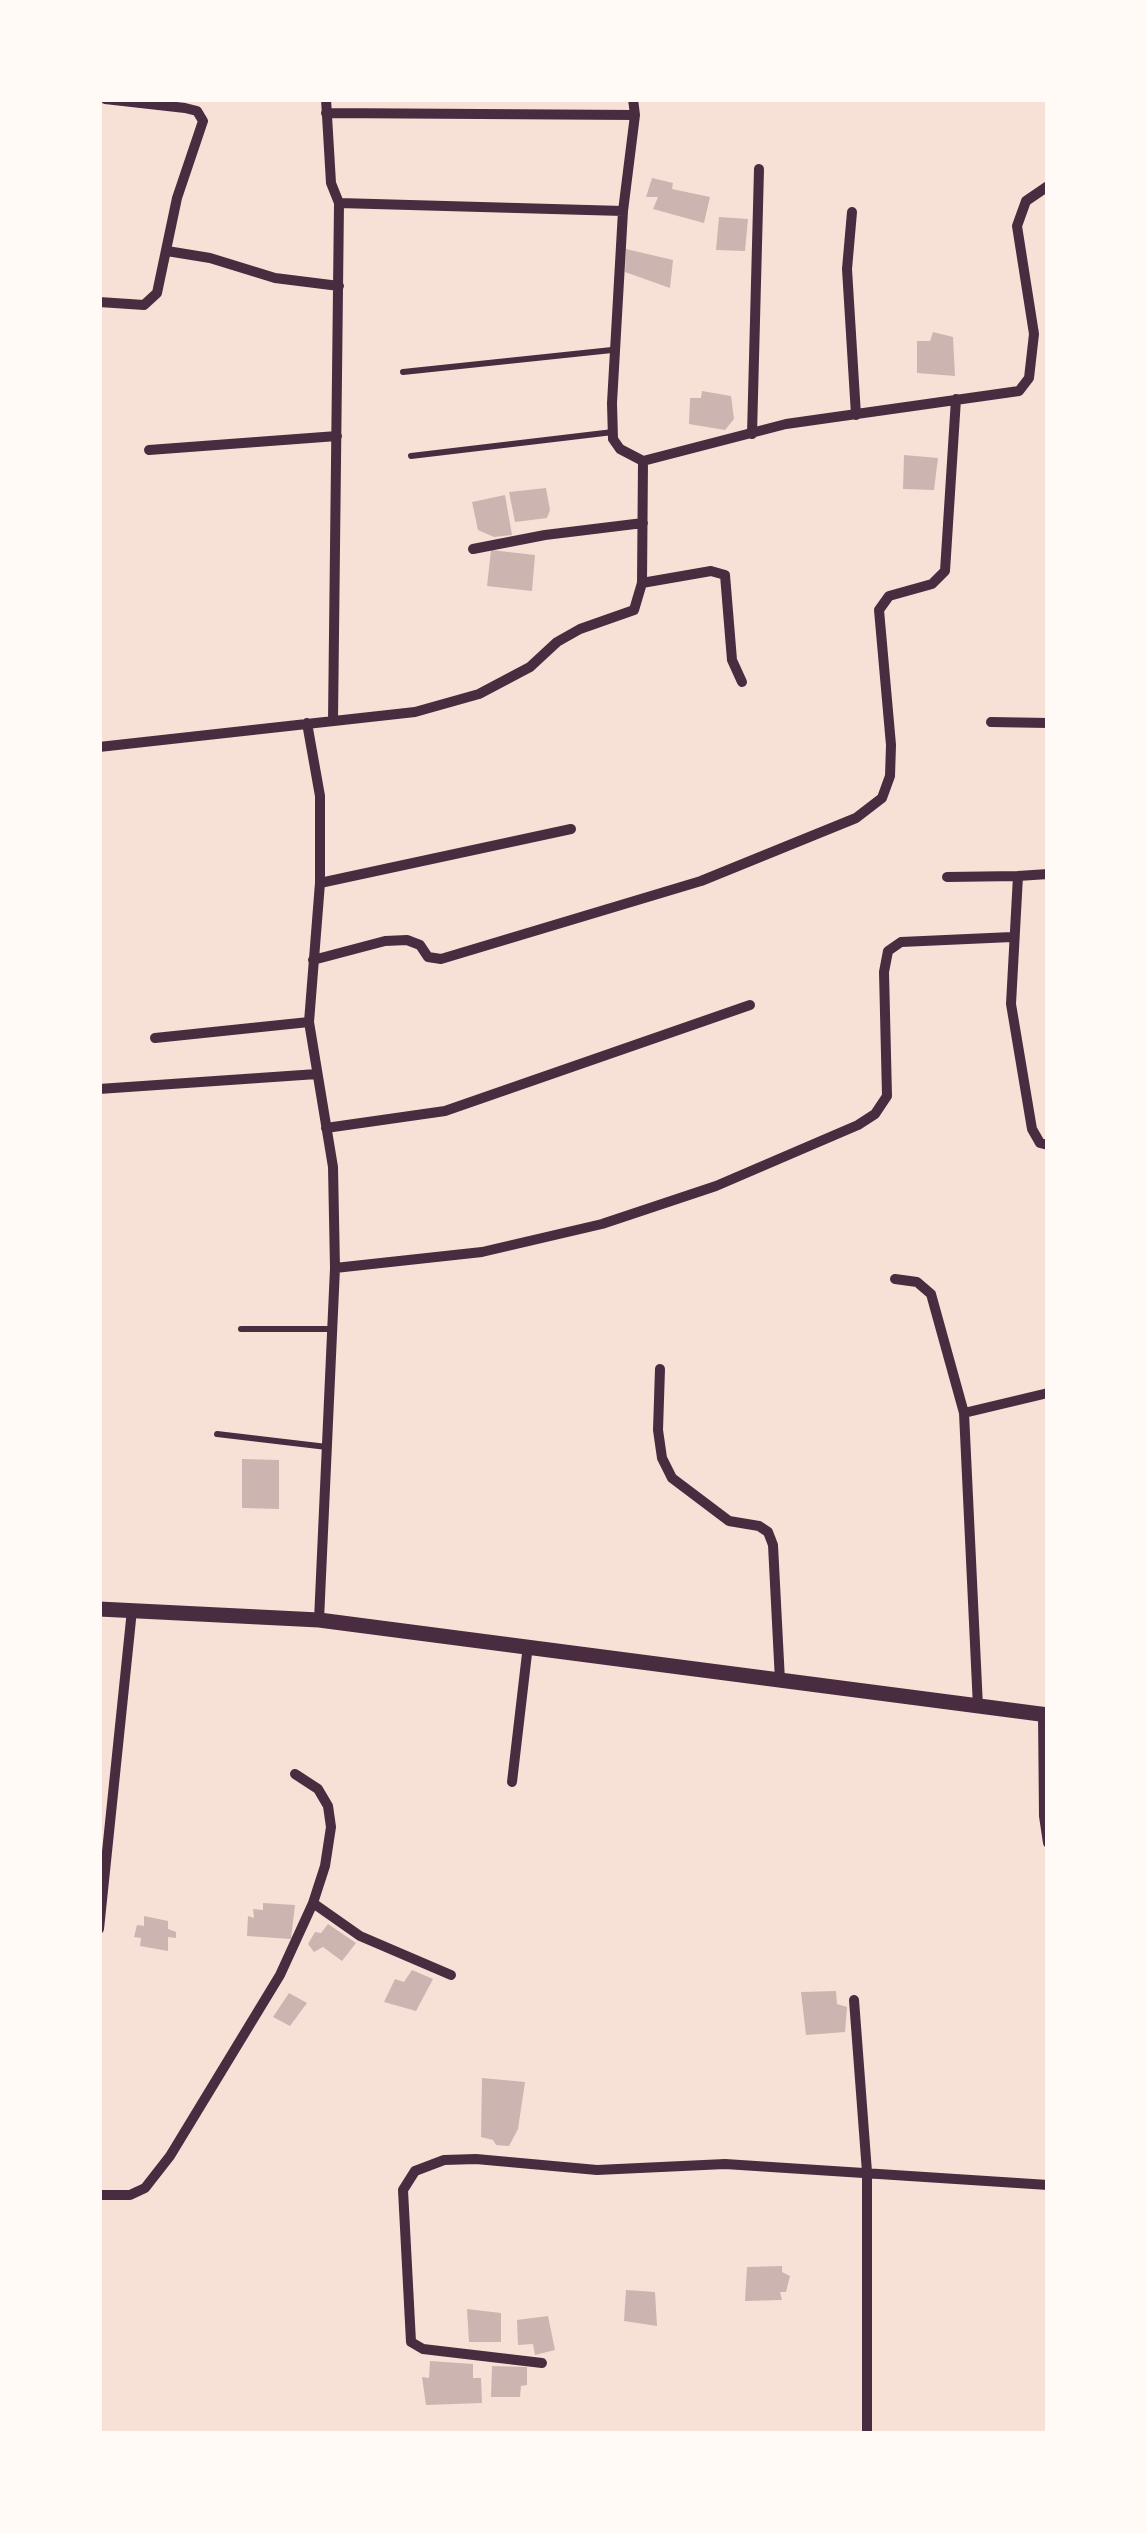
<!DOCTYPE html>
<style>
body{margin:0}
#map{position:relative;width:1147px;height:2533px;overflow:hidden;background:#f7e1d7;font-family:"Open Sans",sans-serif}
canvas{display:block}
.frame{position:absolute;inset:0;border:102px solid #fffaf5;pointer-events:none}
</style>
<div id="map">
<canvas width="1147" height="2533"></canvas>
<div class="frame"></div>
</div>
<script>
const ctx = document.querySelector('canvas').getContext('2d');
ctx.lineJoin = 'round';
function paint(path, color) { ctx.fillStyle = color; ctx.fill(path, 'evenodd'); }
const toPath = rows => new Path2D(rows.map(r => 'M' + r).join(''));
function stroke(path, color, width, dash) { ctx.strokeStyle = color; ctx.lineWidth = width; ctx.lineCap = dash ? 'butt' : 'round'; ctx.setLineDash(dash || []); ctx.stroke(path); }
const building = toPath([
 [652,178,673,183,672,189,710,197,704,223,653,209,658,197,646,197],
 [719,217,748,219,745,251,716,250],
 [626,249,673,260,670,288,625,272],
 [933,332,953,337,955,376,917,373,917,341,930,341],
 [702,391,731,396,734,419,725,430,689,424,690,398,701,398],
 [904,455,938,458,934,490,903,489],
 [546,488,550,510,547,518,515,522,509,492],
 [505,495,512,535,494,537,478,530,472,502],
 [491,550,535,555,532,591,487,586],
 [242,1459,279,1460,279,1509,242,1508],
 [263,1903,295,1905,291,1939,247,1936,248,1916,254,1918,253,1909,263,1910],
 [144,1916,168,1921,168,1929,176,1932,176,1938,168,1937,168,1951,140,1946,141,1938,134,1937,137,1925,144,1926],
 [328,1924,356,1943,342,1961,323,1947,314,1952,308,1944,315,1932,321,1933],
 [412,1970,433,1979,416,2011,384,2002,395,1979,404,1982],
 [836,1991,837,2004,847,2007,845,2032,806,2035,801,1992],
 [289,1993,307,2003,290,2026,273,2017],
 [482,2078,525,2082,518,2129,509,2146,496,2145,493,2140,481,2137],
 [782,2266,782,2272,790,2276,786,2292,780,2292,782,2300,745,2301,747,2267],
 [626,2290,655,2292,657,2326,624,2321],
 [467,2309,501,2313,501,2342,469,2342],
 [548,2316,555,2350,535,2355,533,2344,518,2345,517,2320],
 [430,2361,473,2364,473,2378,481,2378,482,2403,426,2405,422,2377,429,2378],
 [492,2366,527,2367,527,2385,521,2386,520,2397,491,2397]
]);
const service = toPath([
 [403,372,612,350],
 [411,456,613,432],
 [241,1329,333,1329],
 [217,1434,327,1447]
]);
const minor = toPath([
 [326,99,331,183,339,203,623,211],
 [633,99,635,115,623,211,612,403,613,439,620,449,643,461,786,424,1019,391,1029,378,1034,334,1017,226,1026,201,1048,186],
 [326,113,635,115],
 [852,212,847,269,856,415],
 [167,251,210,258,275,278,339,286],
 [99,302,144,305,157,293,177,198,203,121,197,111,185,108,105,99],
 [752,434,759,169],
 [149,450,337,436],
 [473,549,545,535,643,523],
 [642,583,711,571,725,575,732,660,742,682],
 [333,720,339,203],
 [991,722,1048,723],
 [307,723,320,796,320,883,309,1022,333,1167,335,1268,319,1620],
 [99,747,415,712,479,694,530,667,557,642,580,629,634,610,642,583,643,461],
 [1048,874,1018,876,1011,1004,1032,1129,1040,1143,1048,1145],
 [947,877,1018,876],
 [320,883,571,829],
 [313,960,385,941,407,940,420,945,428,957,441,959,701,881,856,818,882,798,890,776,891,745,879,610,889,596,932,584,945,571,956,399],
 [155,1038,309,1022],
 [99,1089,317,1074],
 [326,1128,445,1111,750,1005],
 [335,1268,482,1252,602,1224,716,1186,858,1125,875,1114,887,1096,884,972,888,951,901,942,1012,937],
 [895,1279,917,1282,931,1294,964,1413,1048,1393],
 [660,1369,658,1430,662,1458,672,1478,729,1521,759,1526,768,1532,773,1545,780,1681],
 [964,1413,978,1707],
 [1043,1714,1044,1816,1048,1843],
 [512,1782,528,1645],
 [313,1903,360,1936,451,1975],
 [99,1929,132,1610],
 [854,2000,867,2172,867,2434],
 [99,2195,130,2195,145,2188,170,2156,280,1975,313,1903,325,1866,331,1827,328,1806,318,1789,295,1774],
 [542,2363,423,2349,411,2342,403,2190,415,2171,444,2160,476,2159,597,2170,725,2164,1048,2185]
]);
const secondary = toPath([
 [99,1609,319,1620,1048,1715]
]);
paint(building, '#ccb4b1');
stroke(service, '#4a2c40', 6);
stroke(minor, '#4a2c40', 10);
stroke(secondary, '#4a2c40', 15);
</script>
